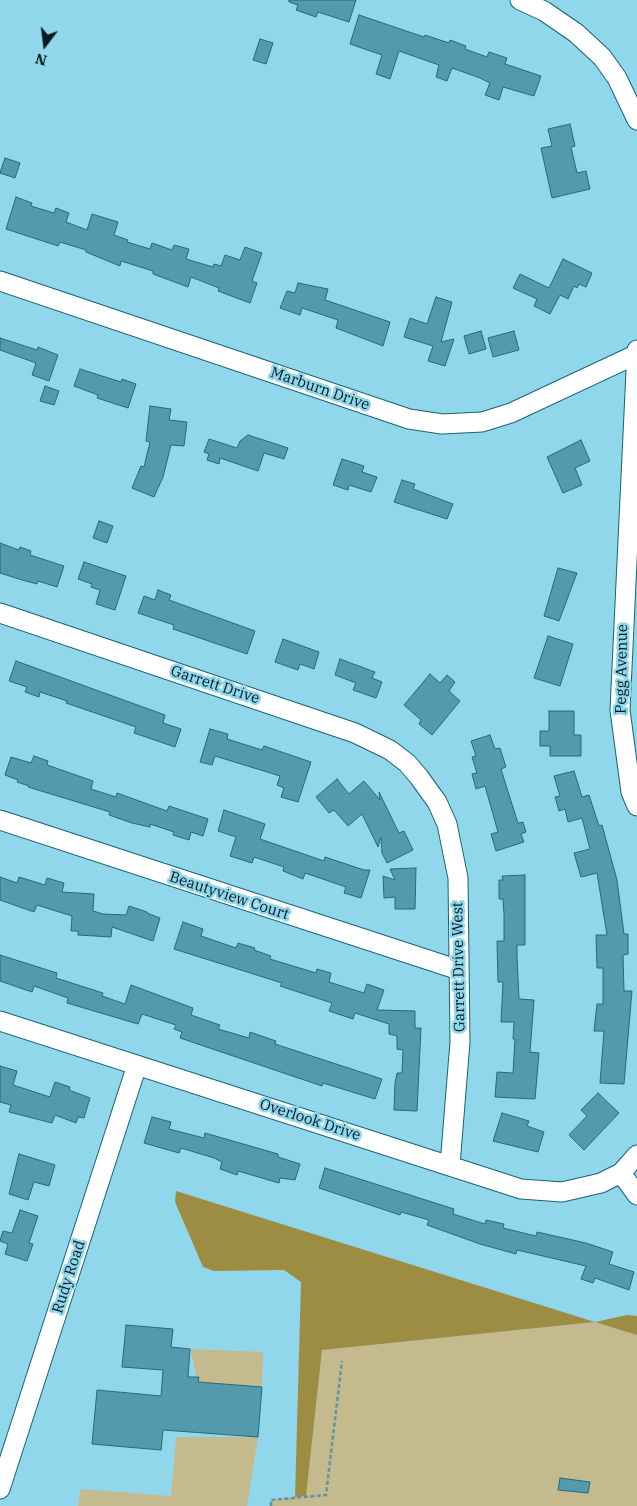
<!DOCTYPE html>
<style>
body{margin:0}
#map{position:relative;width:637px;height:1506px;overflow:hidden;background:#91d7eb;font-family:"IBM Plex Serif",serif}
canvas{display:block}
.north{position:absolute;left:20px;top:20px;width:50px;height:50px;-webkit-text-stroke:4px #91d7eb;paint-order:stroke;rotate:195deg;font-size:14px;font-weight:700;line-height:20px;text-align:center;color:#001a21}
.north::after{content:'';display:block;margin:auto;width:18px;height:22px;background:#001a21;clip-path:polygon(50% 0,100% 100%,50% 72%,0 100%)}
</style>
<div id="map">
<canvas width="637" height="1506"></canvas>
<div class="north">N</div>
</div>
<script>
const ctx = document.querySelector('canvas').getContext('2d');
ctx.lineJoin = 'round';
function paint(path, color) { ctx.fillStyle = color; ctx.fill(path, 'evenodd'); }
const toPath = rows => new Path2D(rows.map(r => 'M' + r).join(''));
function stroke(path, color, width, dash) { ctx.strokeStyle = color; ctx.lineWidth = width; ctx.lineCap = dash ? 'butt' : 'round'; ctx.setLineDash(dash || []); ctx.stroke(path); }
function write(font, color, halo, rows, align = 'center') {
  ctx.font = font + ' "IBM Plex Serif",serif'; ctx.lineWidth = 5; ctx.setLineDash([]); ctx.textBaseline = 'middle'; ctx.strokeStyle = halo; ctx.fillStyle = color; for (const [text, x, y, turn = 0] of rows) {
    ctx.save(); ctx.translate(x, y); ctx.rotate((+turn || 0) * Math.PI / 180); ctx.textAlign = isNaN(turn) ? turn : align; if (halo) ctx.strokeText(text, 0, 0); ctx.fillText(text, 0, 0); ctx.restore();
  }
}
const green = toPath([
 [595,1322,637,1335,637,1506,271,1506,271,1500,306,1496,322,1350],
 [190,1349,263,1352,262,1387,198,1382],
 [176,1437,258,1437,247,1506,78,1506,81,1489,171,1496]
]);
const forest = toPath([
 [176,1191,595,1322,627,1315,637,1316,637,1335,595,1322,322,1350,306,1496,295,1497,301,1282,284,1270,214,1271,203,1267,175,1202]
]);
const building = toPath([
 [289,0,356,0,349,22,318,12,316,17,296,10,298,5,289,2,289,0],
 [359,15,424,37,425,35,449,43,450,40,466,46,465,49,487,57,489,52,507,58,505,64,541,76,534,96,503,87,499,100,485,95,490,83,480,78,452,68,447,81,436,77,439,65,399,51,390,79,376,74,382,55,350,44,359,15],
 [260,39,273,43,266,64,253,60,260,39],
 [570,124,575,146,571,147,577,173,586,171,590,189,552,198,541,148,552,146,548,129,570,124],
 [5,158,20,163,15,178,0,173,5,158],
 [16,197,32,203,31,206,54,213,56,208,69,213,66,222,87,230,92,214,118,222,114,235,128,240,127,242,150,249,152,243,172,250,174,245,189,249,186,259,213,267,214,264,221,266,225,255,240,260,245,247,262,253,252,281,257,283,250,303,218,291,219,288,191,277,188,287,153,274,153,271,121,261,120,266,86,252,86,250,60,242,58,246,6,229,16,197],
 [563,259,592,273,586,287,579,284,577,288,574,286,568,299,560,295,550,314,534,306,537,299,513,288,520,274,549,288,563,259],
 [298,283,328,289,325,300,390,322,383,346,336,328,338,320,302,308,300,315,280,308,287,291,295,293,298,283],
 [436,297,452,302,441,342,454,339,445,366,428,361,433,346,404,337,410,318,427,324,436,297],
 [481,331,486,349,469,354,464,336,481,331],
 [514,331,519,350,493,357,488,338,514,331],
 [0,338,31,348,37,350,38,347,58,355,49,381,32,375,36,363,0,350,0,338],
 [80,369,121,382,122,379,136,384,128,408,97,398,98,395,74,386,80,369],
 [45,386,59,391,54,405,40,401,45,386],
 [150,406,171,409,169,420,187,422,184,446,171,445,163,477,154,497,132,488,141,466,144,467,150,442,146,441,150,406],
 [248,435,288,448,284,459,264,453,258,471,220,458,219,464,207,460,209,454,204,452,209,439,237,448,240,441,248,435],
 [581,440,590,461,575,468,582,485,563,493,547,457,581,440],
 [342,459,364,466,362,472,377,477,371,492,349,485,348,490,333,485,342,459],
 [402,480,415,484,413,489,453,504,447,519,394,502,402,480],
 [99,521,113,526,107,543,93,538,99,521],
 [0,543,19,550,20,547,31,551,30,555,64,566,57,587,38,581,37,584,22,580,0,573,0,543],
 [84,562,126,576,115,610,96,604,100,590,91,587,92,584,78,579,84,562],
 [558,568,577,573,559,621,544,616,558,568],
 [158,590,171,595,169,600,255,631,247,654,173,629,174,625,138,613,144,596,155,600,158,590],
 [548,636,573,644,560,686,534,678,548,636],
 [283,639,319,652,314,669,300,664,298,670,275,662,283,639],
 [340,659,375,672,372,678,382,682,376,698,353,690,356,683,335,675,340,659],
 [16,661,165,715,163,723,181,729,175,747,134,733,136,727,66,703,67,701,40,692,39,697,25,692,27,687,9,681,16,661],
 [430,674,440,683,447,675,455,682,449,691,460,701,432,735,419,724,421,720,404,705,430,674],
 [549,711,574,711,574,735,581,735,581,756,550,756,550,746,540,746,540,731,549,731,549,711],
 [210,729,228,734,227,739,262,750,264,746,311,762,298,802,281,797,284,788,277,785,280,776,215,756,212,765,200,762,210,729],
 [490,735,495,749,500,748,506,767,501,769,510,798,518,823,523,822,526,832,521,834,524,842,496,851,491,834,498,832,485,786,476,789,472,774,477,773,472,757,476,756,471,741,490,735],
 [34,756,48,761,47,765,93,781,91,789,116,797,117,793,167,811,169,806,208,819,203,836,191,832,189,840,173,835,174,832,150,824,150,827,132,823,109,815,110,812,28,787,29,786,17,782,18,780,5,775,11,757,31,763,34,756],
 [574,771,582,797,589,795,599,826,602,825,617,880,624,934,628,934,628,954,623,955,624,991,632,991,624,1084,600,1083,604,1031,594,1031,597,1004,603,1004,603,968,597,968,596,935,607,935,597,873,581,877,574,853,590,849,582,818,568,822,565,809,559,811,555,797,560,796,554,776,574,771],
 [337,779,349,794,364,781,380,800,379,792,399,833,404,831,413,850,387,863,382,853,381,837,378,847,362,814,348,826,334,810,329,813,316,797,337,779],
 [224,810,265,824,260,839,324,861,325,857,364,870,370,870,361,898,344,893,346,887,305,873,303,879,283,871,284,867,254,857,252,863,230,856,236,837,218,831,224,810],
 [416,868,415,909,395,909,395,897,384,898,383,876,395,880,390,869,416,868],
 [525,875,525,945,517,945,517,957,519,999,534,1000,530,1052,539,1053,535,1099,495,1097,497,1072,513,1073,515,1039,513,1039,514,1022,501,1022,503,982,498,982,497,941,504,941,504,914,503,899,499,899,499,880,503,880,502,876,525,875],
 [0,877,17,883,19,877,45,885,47,878,64,883,62,892,94,894,93,911,103,914,126,915,129,906,147,912,147,913,160,918,153,941,112,927,111,937,78,935,78,931,71,931,72,916,37,905,34,912,0,900,0,877],
 [183,922,203,929,201,936,236,948,238,943,255,948,254,950,271,956,270,959,316,973,317,969,331,973,329,982,364,993,367,984,384,990,377,1010,415,1011,415,1028,421,1028,417,1111,394,1110,395,1083,397,1073,402,1073,403,1050,397,1049,397,1036,389,1034,389,1024,355,1013,353,1019,329,1011,332,1003,280,986,282,983,174,949,183,922],
 [0,955,57,973,56,978,103,993,102,996,125,1004,131,985,193,1008,191,1015,220,1025,218,1029,249,1038,250,1032,276,1041,275,1044,382,1079,375,1099,323,1083,322,1086,180,1038,182,1032,174,1029,176,1025,142,1014,138,1024,67,1003,68,998,34,986,32,992,0,981,0,955],
 [0,1066,17,1071,13,1085,50,1097,55,1082,70,1087,69,1090,90,1098,84,1118,78,1117,76,1123,55,1115,52,1123,9,1112,11,1105,0,1102,0,1066],
 [598,1093,619,1113,584,1150,569,1135,587,1116,581,1110,598,1093],
 [502,1113,529,1121,527,1126,544,1132,538,1152,493,1141,502,1113],
 [152,1117,171,1122,169,1129,204,1138,205,1133,278,1154,278,1157,300,1164,295,1180,280,1178,279,1183,238,1171,237,1175,220,1169,222,1162,214,1158,181,1148,179,1153,144,1143,152,1117],
 [19,1154,55,1165,49,1186,34,1182,28,1200,9,1194,19,1154],
 [325,1168,454,1209,453,1214,485,1224,486,1220,504,1224,503,1228,536,1236,537,1232,586,1243,613,1252,609,1264,634,1272,629,1290,595,1278,593,1283,581,1279,586,1266,517,1250,516,1254,480,1244,427,1225,429,1220,401,1212,400,1215,319,1188,325,1168],
 [20,1210,38,1216,29,1243,33,1244,27,1261,5,1254,8,1244,0,1241,3,1231,12,1233,20,1210],
 [126,1325,173,1329,171,1347,190,1349,188,1377,199,1377,198,1382,262,1387,258,1437,163,1430,161,1450,92,1444,97,1390,161,1396,163,1370,122,1367,126,1325],
 [560,1478,590,1482,588,1493,558,1490,560,1478]
]);
const path = toPath([
 [271,1506,271,1500,326,1495,342,1361]
]);
const minor = toPath([
 [520,0,544,11,576,33,602,57,617,78,637,120],
 [0,281,409,419,442,424,482,422,511,413,637,354],
 [637,350,620,710,631,792,637,806],
 [0,613,355,733,390,750,407,763,419,777,437,802,447,824,458,878,460,1042,450,1165],
 [0,820,459,970],
 [0,1021,521,1189,562,1192,601,1183,621,1173,637,1155],
 [621,1173,637,1195],
 [0,1489,137,1065]
]);
const streetNames = [
 ["Marburn Drive",320,389,19],
 ["Pegg Avenue",622,669,-89],
 ["Garrett Drive",215,685,18],
 ["Beautyview Court",229,896,18],
 ["Garrett Drive West",459,967,-91],
 ["Overlook Drive",310,1120,18],
 ["Rudy Road",69,1277,-72]
];
paint(green, '#c4ba8d');
paint(forest, '#9d8d43');
paint(building, '#5499ac');
stroke(building, '#226b7d', 1);
stroke(minor, '#176375', 21);
stroke(path, '#5e94a4', 2.5, [4, 2.5]);
stroke(minor, '#fff', 19);
write('15px', '#001a21', '#91d7eb', streetNames);
</script>
